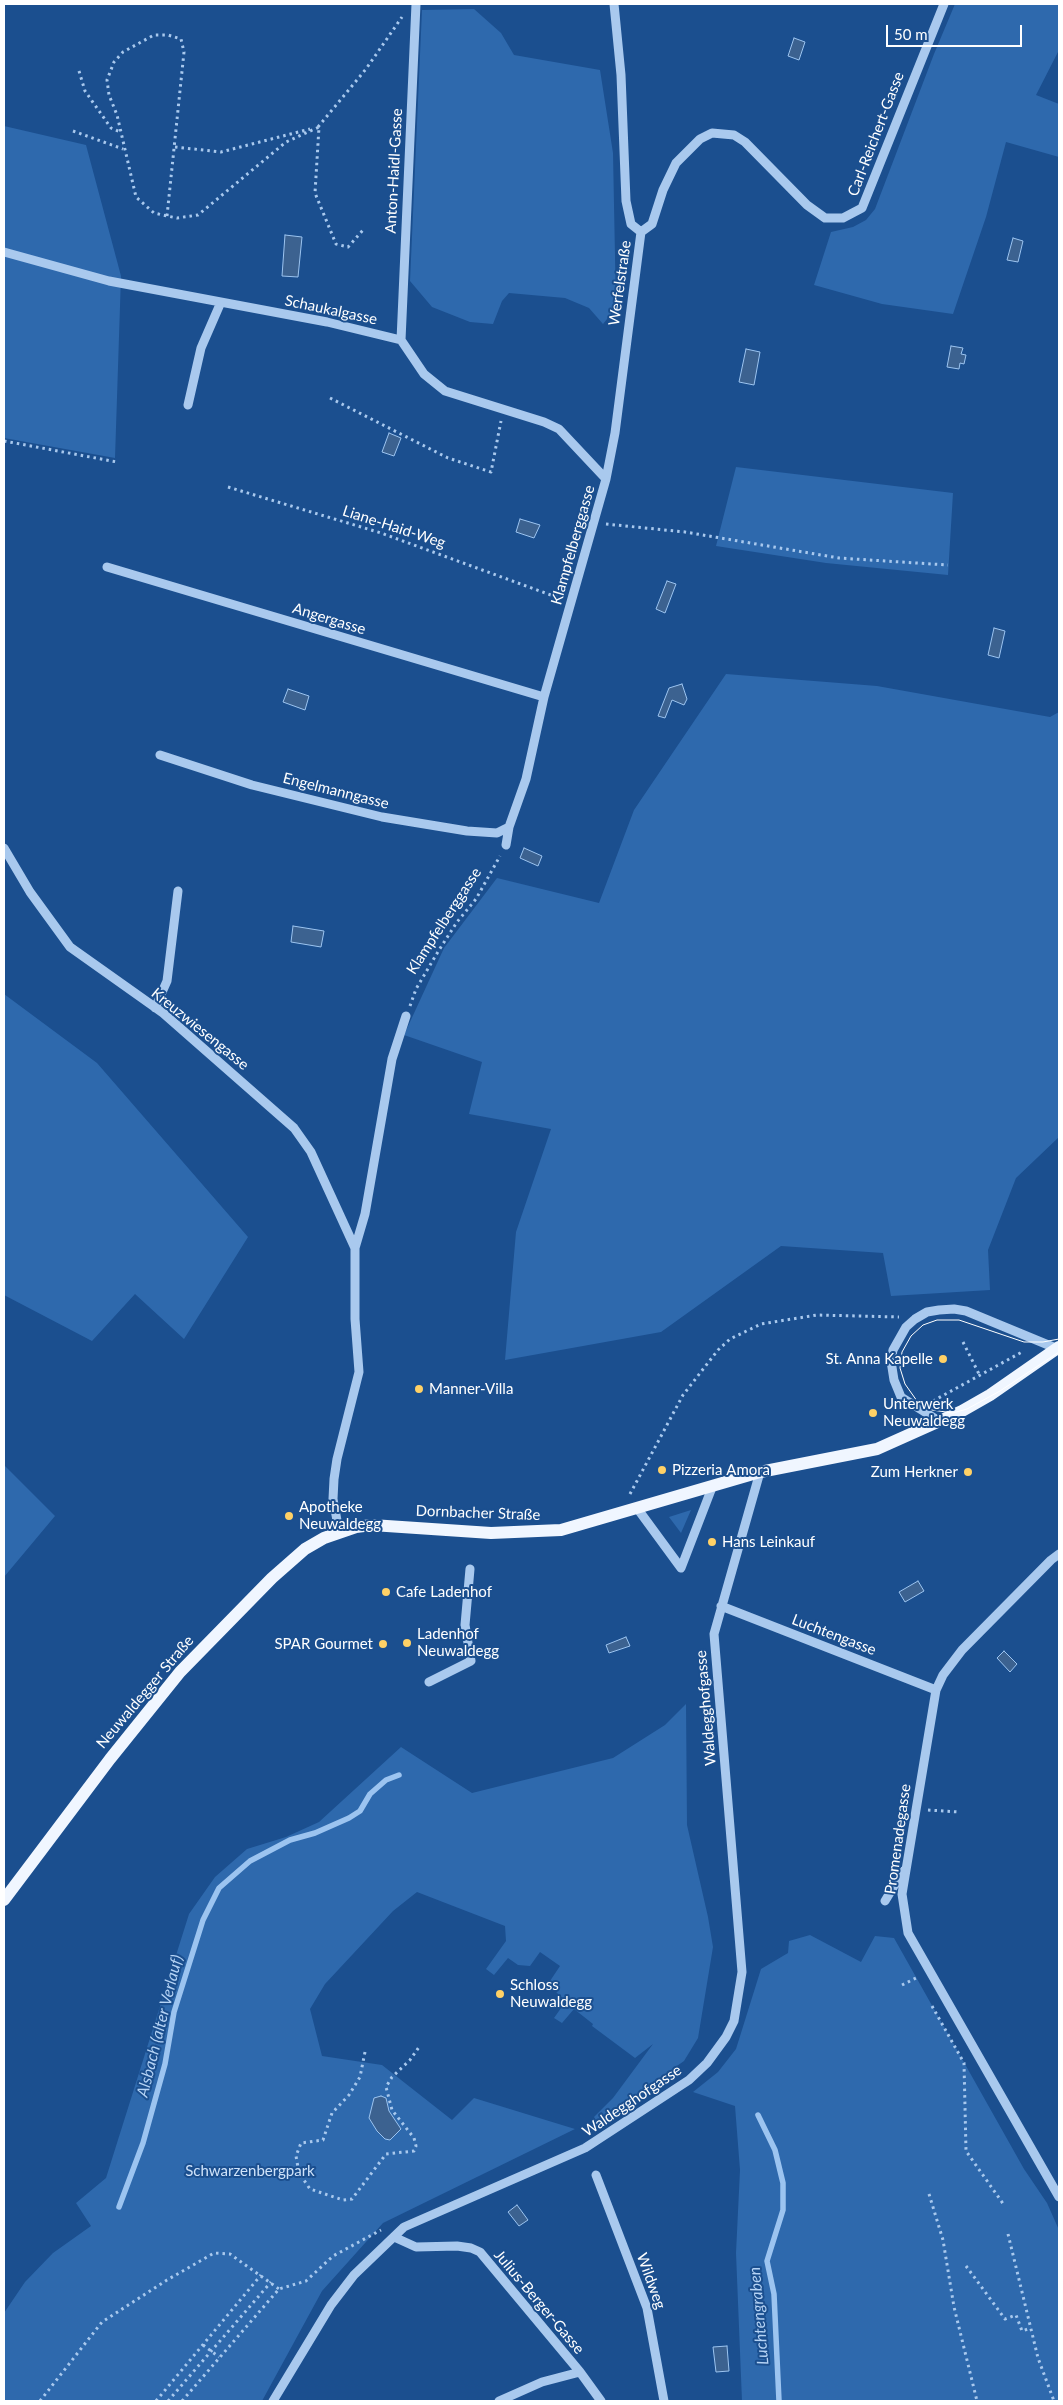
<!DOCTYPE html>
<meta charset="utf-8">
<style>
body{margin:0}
#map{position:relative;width:1063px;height:2405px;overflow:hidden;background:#1b4f8f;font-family:Lato,sans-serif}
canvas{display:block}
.frame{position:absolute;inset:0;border:5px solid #fff;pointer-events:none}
.scale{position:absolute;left:886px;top:25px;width:136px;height:22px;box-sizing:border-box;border:2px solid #fff;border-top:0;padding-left:6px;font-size:15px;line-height:18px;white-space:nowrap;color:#fff;-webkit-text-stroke:4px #1b4f8f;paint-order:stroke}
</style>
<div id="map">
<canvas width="1063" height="2405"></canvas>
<div class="frame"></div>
<div class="scale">50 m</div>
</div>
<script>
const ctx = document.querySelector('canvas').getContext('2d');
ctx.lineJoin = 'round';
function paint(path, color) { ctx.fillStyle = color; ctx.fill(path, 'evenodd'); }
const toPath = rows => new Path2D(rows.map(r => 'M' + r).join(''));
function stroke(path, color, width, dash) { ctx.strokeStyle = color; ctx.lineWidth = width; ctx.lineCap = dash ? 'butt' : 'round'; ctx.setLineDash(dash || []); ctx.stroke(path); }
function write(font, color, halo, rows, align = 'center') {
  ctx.font = font + ' Lato,sans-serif'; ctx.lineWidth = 4; ctx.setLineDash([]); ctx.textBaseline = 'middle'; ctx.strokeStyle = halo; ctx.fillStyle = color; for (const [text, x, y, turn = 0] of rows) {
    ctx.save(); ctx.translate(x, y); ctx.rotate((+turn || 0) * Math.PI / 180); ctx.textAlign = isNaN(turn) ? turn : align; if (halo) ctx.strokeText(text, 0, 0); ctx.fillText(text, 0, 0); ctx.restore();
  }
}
const green = toPath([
 [955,4,1059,4,1059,50,1036,95,1059,104,1059,157,1006,142,986,217,953,314,882,304,814,285,831,232,853,227,866,220,875,209,934,54],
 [474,9,501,33,514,55,600,70,613,153,616,308,603,324,589,308,565,298,509,293,502,301,493,324,470,322,432,307,410,281,422,10],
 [4,126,86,145,121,276,115,458,4,438],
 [736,467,953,493,948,575,826,563,716,546],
 [726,674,877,686,1050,717,1059,712,1059,1137,1016,1178,988,1250,990,1290,891,1296,883,1253,781,1246,661,1332,505,1360,516,1232,551,1129,469,1114,482,1062,404,1035,444,948,497,878,599,903,634,810],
 [4,994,97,1063,248,1237,184,1339,135,1294,92,1341,4,1295],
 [4,1465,55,1516,4,1577],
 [691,1510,681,1533,669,1517],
 [686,1704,687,1825,708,1917,713,1947,698,2038,684,2061,597,2122,594,2117,613,2098,653,2044,635,2058,592,2026,593,2024,574,2009,562,2023,554,2018,566,2001,557,1993,550,1981,560,1966,540,1952,530,1966,518,1965,508,1958,494,1975,486,1969,506,1941,505,1926,417,1892,393,1911,325,1984,310,2009,322,2056,382,2065,452,2120,474,2098,575,2129,383,2223,322,2291,262,2401,4,2401,4,2313,25,2282,53,2253,91,2226,76,2203,106,2178,189,1914,215,1877,247,1849,286,1837,319,1822,401,1747,472,1793,613,1758,665,1725],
 [810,1935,861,1962,875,1936,894,1938,1024,2169,1047,2203,1059,2230,1059,2401,742,2401,736,2253,740,2170,735,2106,693,2092,718,2072,736,2049,761,1969,788,1953,789,1941]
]);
const water = toPath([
 [794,38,805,42,799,60,788,56,794,38],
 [285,235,302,237,298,277,282,276,285,235],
 [1013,238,1023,241,1018,262,1007,260,1013,238],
 [951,346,963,348,961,354,966,355,964,364,960,363,959,369,947,367,951,346],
 [746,349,760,352,754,385,739,382,746,349],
 [389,433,401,438,394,456,382,452,389,433],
 [520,519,540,525,534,538,516,532,520,519],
 [667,581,676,584,665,613,656,609,667,581],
 [994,628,1005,631,999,658,988,655,994,628],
 [682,684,687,699,684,705,672,700,665,718,658,716,669,688,682,684],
 [288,689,309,696,305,710,283,702,288,689],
 [524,848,542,856,538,866,520,858,524,848],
 [293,926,324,931,321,947,291,942,293,926],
 [918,1581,924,1591,905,1602,899,1592,918,1581],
 [626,1637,630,1646,609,1653,606,1645,626,1637],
 [1004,1651,1017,1664,1010,1672,997,1658,1004,1651],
 [381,2096,386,2098,389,2111,401,2129,390,2140,385,2139,377,2131,369,2118,374,2098,381,2096],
 [517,2205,528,2220,519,2226,508,2212,517,2205],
 [727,2346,729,2371,716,2372,713,2347,727,2346]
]);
const stream = toPath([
 [758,2115,775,2150,783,2183,783,2210,767,2261,774,2294,779,2401],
 [119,2207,143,2143,165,2064,174,2012,203,1920,219,1888,250,1861,290,1840,315,1833,349,1818,360,1811,370,1794,386,1780,399,1775]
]);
const path = toPath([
 [79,71,85,91,111,128,120,132],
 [318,127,366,69,402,17],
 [73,131,123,149],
 [175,147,221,152,310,129],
 [167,216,184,52,181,39,168,35,154,35,123,52,114,62,107,80,109,95,117,115,136,197,154,213,167,216,177,218,198,215,286,142,319,127,315,193,336,244,348,247,363,230],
 [330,398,448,458,491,472,501,421],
 [4,441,117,462],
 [228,487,381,533,559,598],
 [606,524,685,532,839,558,948,565],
 [410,1006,416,989,439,950,457,922,476,899,500,856],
 [963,1342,980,1376],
 [933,1401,1022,1352],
 [630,1494,683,1395,718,1350,730,1339,761,1324,817,1315,899,1317],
 [928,1810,959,1812],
 [902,1985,916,1978,917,1979],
 [932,2006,964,2063,966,2151,1004,2205],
 [365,2052,360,2077,349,2095,332,2113,323,2140,301,2143,296,2156,299,2173,310,2189,343,2200,352,2199,386,2154,414,2151,416,2146,414,2138,392,2110,386,2087,392,2077,410,2060,419,2047],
 [929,2194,943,2240,954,2307,977,2401],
 [1008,2234,1038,2358,1054,2401],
 [966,2266,1005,2319,1016,2315,1022,2331,1031,2328],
 [203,2345,219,2357],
 [40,2401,102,2322,167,2280,214,2253,230,2254,279,2289],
 [156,2401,261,2275],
 [168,2401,271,2282],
 [182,2401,279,2289,306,2281,333,2256,381,2230]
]);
const minor = toPath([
 [641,232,652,224,663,190,676,163,700,139,712,133,734,135,745,142,807,205,825,218,843,218,862,208,944,4],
 [4,252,109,281,327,322,401,340,424,374,445,391,544,422,559,429,606,479],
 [401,340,416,4],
 [188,405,201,348,221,302],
 [107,567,544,697],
 [160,755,252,785,382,817,467,831,497,833,509,827],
 [506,845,509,827,526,779,544,697,606,479,615,433,641,232,631,224,626,201,621,75,614,4],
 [4,848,30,892,70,947,163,1013,294,1128,311,1152,355,1248],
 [155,1008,167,981,178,891],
 [939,1421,901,1397,894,1380,891,1361,893,1350,906,1327,915,1319,927,1312,939,1310,954,1309,966,1311,1058,1349],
 [637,1508,681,1568,713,1485],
 [339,1531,333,1499,334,1479,337,1459,359,1372,355,1319,355,1248,365,1214,392,1059,406,1016],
 [1059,1554,1051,1560,962,1650,943,1675,936,1690,902,1894,908,1933,1059,2197],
 [721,1606,936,1690],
 [429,1682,471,1661,465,1625,470,1569],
 [885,1901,903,1871],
 [596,2175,647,2308,664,2401],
 [394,2237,416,2247,457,2246,471,2248,480,2252,580,2372,542,2382,499,2401],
 [580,2372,601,2401],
 [273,2401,331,2305,354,2275,404,2227,585,2148,689,2080,707,2063,726,2037,734,2021,742,1972,714,1634,760,1472]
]);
const major = toPath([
 [4,1900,110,1759,180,1672,272,1578,305,1549,324,1538,356,1527,372,1525,491,1533,561,1530,760,1472,877,1449,962,1411,990,1395,1059,1347]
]);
const tram = toPath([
 [1059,1339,1043,1342,1024,1342,959,1320,937,1320,923,1325,911,1336,902,1352,900,1368,905,1384,917,1401,932,1410,953,1413,967,1409,1000,1391,1059,1352]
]);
const markers = [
 [943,1359,5,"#ffd166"],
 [419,1389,5,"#ffd166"],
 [873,1413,5,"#ffd166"],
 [662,1470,5,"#ffd166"],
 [968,1472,5,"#ffd166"],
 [289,1516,5,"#ffd166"],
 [712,1542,5,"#ffd166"],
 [386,1592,5,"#ffd166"],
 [407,1643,5,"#ffd166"],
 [383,1644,5,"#ffd166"],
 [500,1994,5,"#ffd166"]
];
const streetNames = [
 ["Carl-Reichert-Gasse",876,134,-69],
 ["Anton-Haidl-Gasse",394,171,-87],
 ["Werfelstraße",620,283,-82],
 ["Schaukalgasse",331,310,12],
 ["Liane-Haid-Weg",394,527,18],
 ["Klampfelberggasse",573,545,-74],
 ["Angergasse",329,619,17],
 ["Engelmanngasse",336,791,14],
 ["Klampfelberggasse",444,921,-57],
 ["Kreuzwiesengasse",200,1029,39],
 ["Dornbacher Straße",478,1513,2],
 ["Luchtengasse",834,1635,21],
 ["Neuwaldegger Straße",145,1692,-50],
 ["Waldegghofgasse",706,1708,-95],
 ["Promenadegasse",898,1839,-82],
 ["Waldegghofgasse",632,2101,-34],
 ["Wildweg",651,2281,70],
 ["Julius-Berger-Gasse",539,2302,50]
];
const poiNames = [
 ["St. Anna Kapelle",933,1359,"right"],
 ["Manner-Villa",429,1389],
 ["Unterwerk",883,1404],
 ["Neuwaldegg",883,1421],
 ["Pizzeria Amora",672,1470],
 ["Zum Herkner",958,1472,"right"],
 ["Apotheke",299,1507],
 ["Neuwaldegg",299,1524],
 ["Hans Leinkauf",722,1542],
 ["Cafe Ladenhof",396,1592],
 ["Ladenhof",417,1634],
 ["Neuwaldegg",417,1651],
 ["SPAR Gourmet",373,1644,"right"],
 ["Schloss",510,1985],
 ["Neuwaldegg",510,2002]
];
const parkNames = [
 ["Schwarzenbergpark",250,2171]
];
const waterNames = [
 ["Alsbach (alter Verlauf)",160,2026,-76],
 ["Luchtengraben",759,2316,-95]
];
paint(green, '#2e69ad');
paint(water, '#3c6290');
stroke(water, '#9cc4f0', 1);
stroke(stream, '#9cc4f0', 5.5);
stroke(path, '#a9c9ee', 3, [2.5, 4]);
stroke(minor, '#a9c9ee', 9);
stroke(major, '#f0f6ff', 12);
stroke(tram, '#fff', 1);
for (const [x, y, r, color] of markers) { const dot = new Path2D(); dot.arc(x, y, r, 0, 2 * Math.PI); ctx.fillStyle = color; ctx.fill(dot); stroke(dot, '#1b4f8f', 2); }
write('15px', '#fff', '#1b4f8f', streetNames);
write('15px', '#fff', '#1b4f8f', poiNames, 'left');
write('15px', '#cfe3fa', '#1b4f8f', parkNames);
write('italic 16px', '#b5d3f5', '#1b4f8f', waterNames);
</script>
